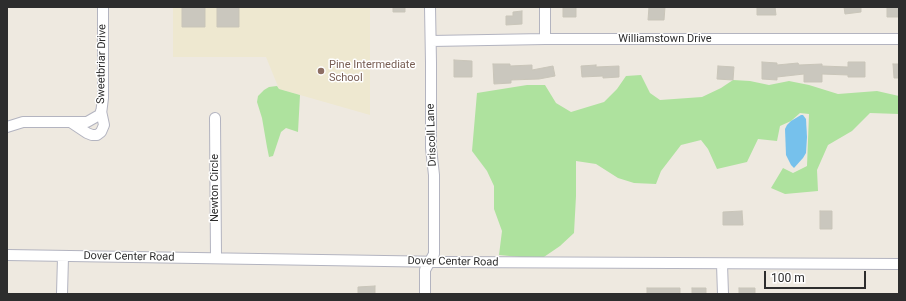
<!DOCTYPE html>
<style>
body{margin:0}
#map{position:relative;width:906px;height:301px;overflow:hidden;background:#eee9e0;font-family:Roboto,sans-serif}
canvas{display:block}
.frame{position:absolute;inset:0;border:8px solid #2d2d2d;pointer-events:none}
.scale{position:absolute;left:764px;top:271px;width:102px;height:18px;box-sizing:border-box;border:2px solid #2d2d2d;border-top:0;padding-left:5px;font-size:12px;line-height:14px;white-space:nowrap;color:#2d2d2d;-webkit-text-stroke:3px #fff;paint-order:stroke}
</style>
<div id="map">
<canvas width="906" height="301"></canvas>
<div class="frame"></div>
<div class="scale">100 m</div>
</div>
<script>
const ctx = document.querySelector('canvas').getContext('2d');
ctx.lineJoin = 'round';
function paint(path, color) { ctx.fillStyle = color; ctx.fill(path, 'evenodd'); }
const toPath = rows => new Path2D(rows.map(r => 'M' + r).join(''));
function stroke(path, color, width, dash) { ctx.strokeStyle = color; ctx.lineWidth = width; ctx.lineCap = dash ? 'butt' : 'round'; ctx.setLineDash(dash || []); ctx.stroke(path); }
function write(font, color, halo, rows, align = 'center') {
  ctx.font = font + ' Roboto,sans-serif'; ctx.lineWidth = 3; ctx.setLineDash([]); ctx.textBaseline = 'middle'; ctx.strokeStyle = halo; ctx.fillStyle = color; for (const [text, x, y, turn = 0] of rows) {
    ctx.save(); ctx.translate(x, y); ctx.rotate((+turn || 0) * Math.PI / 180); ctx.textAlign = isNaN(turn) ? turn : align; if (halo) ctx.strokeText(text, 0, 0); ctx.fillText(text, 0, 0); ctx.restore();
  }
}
const education = toPath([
 [173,7,370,7,370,115,279,89,266,57,173,57]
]);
const green = toPath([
 [641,75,650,93,660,100,702,97,721,88,733,80,750,81,769,85,789,81,809,85,838,94,877,91,899,96,899,114,870,113,852,131,828,145,817,170,818,191,785,194,771,188,783,168,793,173,807,166,809,114,800,113,791,121,780,126,777,141,758,139,747,162,717,169,708,149,701,140,681,145,661,171,656,184,634,183,618,178,596,164,576,161,576,196,574,233,560,246,541,259,499,255,502,231,494,209,494,186,487,171,472,151,477,93,527,85,545,85,556,103,571,112,604,102,617,89,626,76],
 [277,86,279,89,300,95,298,132,286,128,281,132,273,156,269,157,267,147,262,118,257,102,258,96,264,90,269,87]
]);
const water = toPath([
 [801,115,803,115,806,119,807,137,806,153,803,158,794,168,791,165,786,155,785,129,787,125,791,121]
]);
const building = toPath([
 [182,7,205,7,205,27,182,27,182,7],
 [217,7,239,7,239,27,217,27,217,7],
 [393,7,405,7,405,12,393,12,393,7],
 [563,7,576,7,576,17,563,17,563,7],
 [649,7,665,7,664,20,648,20,649,7],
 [757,7,775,7,776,15,757,15,757,7],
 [844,7,861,7,861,12,845,14,844,7],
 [887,7,899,7,899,17,887,17,887,7],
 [522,11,522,24,506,25,506,16,513,16,513,12,522,11],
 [454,60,472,61,472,77,454,77,454,60],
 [762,62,777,63,777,65,798,63,799,65,822,64,822,66,848,67,848,62,865,62,865,77,848,77,848,75,822,74,822,82,804,82,804,74,777,77,777,80,762,79,762,62],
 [493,64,510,64,510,66,532,65,532,70,553,66,555,76,539,79,511,80,511,83,494,84,493,64],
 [893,64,899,64,899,78,894,78,893,64],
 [596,65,596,67,619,66,619,77,603,78,603,76,582,77,581,66,596,65],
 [718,66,734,67,733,80,717,79,718,66],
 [742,211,743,225,723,225,723,212,742,211],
 [820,211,832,211,832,229,820,229,820,211],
 [375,286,375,294,358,294,358,287,375,286],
 [647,288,680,288,680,294,647,294,647,288],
 [692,288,706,288,706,294,692,294,692,288],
 [739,288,755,288,755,294,739,294,739,288]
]);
const minor = toPath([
 [545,39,545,7],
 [431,41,545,39,899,39],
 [215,118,216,258],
 [72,123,87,133,92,135,97,135,101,132,104,125,101,111],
 [7,127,23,122,87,122,101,114,103,98,103,7],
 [7,255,447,262,899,264],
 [722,264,723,294],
 [62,294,63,257],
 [425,294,425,270,434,254,434,175,431,148,431,63,430,7]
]);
const markers = [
 [321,71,4,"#8d6e63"]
];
const streetNames = [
 ["Williamstown Drive",665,39],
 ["Sweetbriar Drive",102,64,-89],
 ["Driscoll Lane",432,135,-92],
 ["Newton Circle",215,188,-90],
 ["Dover Center Road",129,257,1],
 ["Dover Center Road",453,262,1]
];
const educationNames = [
 ["Pine Intermediate",329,65],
 ["School",329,78]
];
paint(education, '#eee8d0');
paint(green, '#aee29e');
paint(water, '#76c1ec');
paint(building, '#cac7be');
stroke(building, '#c9c5b9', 1);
stroke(minor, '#b3b4c0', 12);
stroke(minor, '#fff', 10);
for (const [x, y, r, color] of markers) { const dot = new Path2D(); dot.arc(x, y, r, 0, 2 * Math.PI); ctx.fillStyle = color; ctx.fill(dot); stroke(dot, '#fff', 1.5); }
write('11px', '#2d2d2d', '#fff', streetNames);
write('11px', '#785e54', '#fff', educationNames, 'left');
</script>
